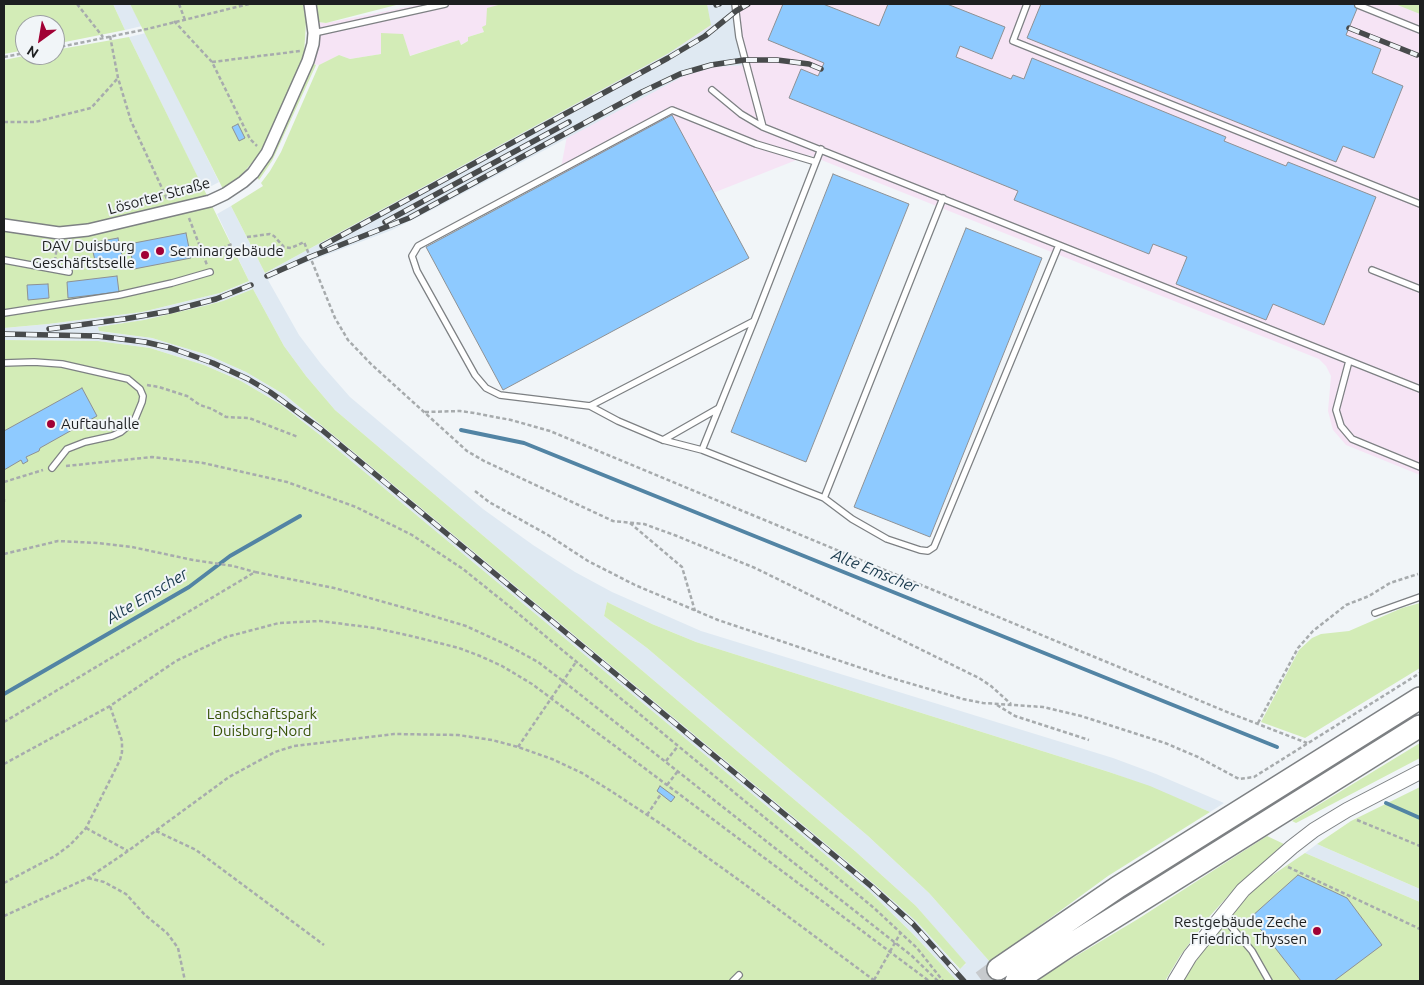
<!DOCTYPE html>
<meta charset="utf-8">
<style>
body{margin:0}
#map{position:relative;width:1424px;height:985px;overflow:hidden;background:#f1f5f8;font-family:Ubuntu,sans-serif}
canvas{display:block}
.frame{position:absolute;inset:0;border:5px solid #1d1f20;pointer-events:none}
.north{position:absolute;left:15px;top:15px;width:50px;height:50px;box-sizing:border-box;background:#f1f5f8;border:1px solid #9c9fa2;border-radius:50%;rotate:212deg;font-size:14px;font-weight:700;line-height:20px;text-align:center;color:#1d1f20}
.north::after{content:'';display:block;margin:auto;width:18px;height:22px;background:#a10135;clip-path:polygon(50% 0,100% 100%,50% 72%,0 100%)}
</style>
<div id="map">
<canvas width="1424" height="985"></canvas>
<div class="frame"></div>
<div class="north">N</div>
</div>
<script>
const ctx = document.querySelector('canvas').getContext('2d');
ctx.lineJoin = 'round';
function paint(path, color) { ctx.fillStyle = color; ctx.fill(path, 'evenodd'); }
const toPath = rows => new Path2D(rows.map(r => 'M' + r).join(''));
function stroke(path, color, width, dash) { ctx.strokeStyle = color; ctx.lineWidth = width; ctx.lineCap = dash ? 'butt' : 'round'; ctx.setLineDash(dash || []); ctx.stroke(path); }
function write(font, color, halo, rows, align = 'center') {
  ctx.font = font + ' Ubuntu,sans-serif'; ctx.lineWidth = 4; ctx.setLineDash([]); ctx.textBaseline = 'middle'; ctx.strokeStyle = halo; ctx.fillStyle = color; for (const [text, x, y, turn = 0] of rows) {
    ctx.save(); ctx.translate(x, y); ctx.rotate((+turn || 0) * Math.PI / 180); ctx.textAlign = isNaN(turn) ? turn : align; if (halo) ctx.strokeText(text, 0, 0); ctx.fillText(text, 0, 0); ctx.restore();
  }
}
const industrial = toPath([
 [422,4,580,4,482,27,484,32,468,37,468,41,460,45,459,40,409,56,381,33,381,54,350,59,339,55,319,65,314,64,318,47,318,22,326,23],
 [592,4,1395,4,1420,14,1420,475,1346,445,1333,430,1328,411,1331,376,1326,366,1319,359,809,155,703,197,556,194]
]);
const built = toPath([
 [113,4,130,4,142,26,125,30],
 [713,4,735,4,746,65,714,67,684,76,428,212,392,230,284,271,268,280,299,335,321,364,350,397,483,509,533,545,575,572,612,592,701,631,1113,758,1156,774,1224,803,1210,812,1150,787,1109,772,696,642,652,624,607,602,604,616,647,648,868,836,929,893,990,962,1004,981,957,981,913,934,869,891,320,435,280,404,241,381,204,365,150,348,98,341,4,340,4,328,48,324,142,312,220,293,243,284,249,281,217,214,231,206,265,273,669,53,711,26,707,6],
 [253,289,284,346,306,376,335,410,855,851,916,906,966,964,959,969,917,922,873,883,285,395,246,372,208,355,152,338,99,331,98,327,144,320,200,307,223,301],
 [146,33,219,182,204,190,129,37],
 [1317,844,1420,889,1420,902,1305,853]
]);
const green = toPath([
 [4,4,113,4,125,30,55,44,55,25,25,25,25,50,4,54],
 [130,4,303,4,306,22,305,39,304,52,300,65,261,152,238,179,223,189],
 [314,4,400,4,326,23,318,22],
 [502,4,707,4,711,25,669,53,265,273,231,206,263,186,261,183,270,171,281,152,319,65,339,55,350,59,381,54,381,33,403,34,410,56,459,40,461,45,468,41,468,37,484,32,482,27,486,25,487,8],
 [1395,4,1420,4,1420,14],
 [129,37,249,281,220,293,142,312,48,324,4,328,4,60,29,55,55,55,55,50],
 [314,64,316,65,272,161,259,180,257,177,269,159],
 [253,289,284,346,306,376,335,410,855,851,916,906,966,963,960,969,917,922,873,883,285,395,246,372,208,355,152,338,99,331,98,327,144,320,200,307,223,301],
 [4,340,98,341,150,348,204,365,241,381,280,404,320,435,869,891,913,934,957,981,4,981],
 [607,602,652,624,696,642,1109,772,1150,786,1210,812,1108,876,990,962,929,893,868,836,647,648,604,616],
 [1420,603,1420,668,1305,738,1261,722,1299,650,1312,638,1321,634,1349,631,1402,608],
 [1420,743,1420,758,1296,823,1292,821],
 [1420,787,1420,889,1317,844,1351,821],
 [1267,836,1284,844,1228,896,1209,917,1180,956,1165,981,1038,981,1046,974,1138,919],
 [1305,853,1420,902,1420,981,1182,981,1217,931,1258,885]
]);
const stream = toPath([
 [461,430,524,443,1277,747],
 [4,694,189,587,230,556,300,516],
 [1386,803,1420,818]
]);
const building = toPath([
 [783,4,823,4,879,26,888,4,947,4,1005,27,992,59,960,46,956,57,1011,79,1013,75,1024,79,1032,58,1226,137,1224,141,1286,166,1288,162,1376,197,1324,325,1273,304,1266,320,1176,284,1187,257,1153,244,1149,254,1014,200,1018,191,789,98,801,69,818,76,824,63,768,40,783,4],
 [1041,4,1359,4,1346,35,1381,49,1372,73,1403,86,1374,158,1343,146,1336,162,1027,38,1041,4],
 [672,115,749,258,503,390,426,247,672,115],
 [238,124,245,138,239,141,232,127,238,124],
 [833,174,909,204,806,462,731,432,833,174],
 [966,228,1042,258,930,537,854,507,966,228],
 [186,233,191,258,134,269,129,244,186,233],
 [118,238,123,260,96,265,91,243,118,238],
 [117,276,119,292,68,298,67,282,117,276],
 [48,284,49,298,28,300,27,285,48,284],
 [82,388,97,416,40,448,39,451,26,457,28,461,23,464,21,460,4,470,4,431,82,388],
 [660,786,675,797,671,802,657,791,660,786],
 [1298,875,1347,898,1382,945,1334,981,1301,981,1251,917,1298,875]
]);
const motorwayTunnel = toPath([
 [982,981,998,969]
]);
const path = toPath([
 [77,4,103,37],
 [179,4,185,20],
 [174,21,212,62,250,139,257,146],
 [110,36,118,78,131,121,167,199],
 [55,48,147,29,249,4],
 [4,57,25,53],
 [212,62,300,51],
 [4,122,35,122,91,108,118,78],
 [189,218,207,265],
 [247,237,270,234,274,236,284,247,291,248,304,242,335,318,348,340,371,364,467,451,484,461,613,521,644,524,677,536,755,568,979,678,991,686,1011,704],
 [204,256,232,244],
 [55,261,57,245],
 [147,385,159,387,187,396,200,405,212,409,226,417,249,418,298,437],
 [425,412,460,411,474,413,511,420,550,431,1232,714,1307,743],
 [66,466,152,457,203,463,287,482,356,507,412,535,463,569,509,606,874,908,917,948,943,981],
 [4,482,43,470],
 [475,491,489,502,548,535,588,561,635,585,718,620,888,677,963,699,983,703,1043,707,1081,716,1165,743,1198,757,1239,779,1254,777,1420,673],
 [4,499,4,502],
 [630,523,682,567,695,611],
 [4,554,58,541,97,543,132,547,193,560,233,566,255,572],
 [997,705,1015,716,1089,740],
 [4,722,255,572,334,588,416,611,466,626,507,645,538,662,563,681,912,956,938,981],
 [1258,723,1298,648,1313,631,1346,605,1369,596,1390,583,1418,574],
 [518,747,576,662],
 [666,761,678,746],
 [4,764,110,706,176,661,226,637,279,623,320,621,375,628,411,636,459,648,480,656,502,666,532,684,929,981],
 [667,785,678,771],
 [647,815,661,794],
 [1357,820,1420,846],
 [86,828,128,851],
 [156,831,196,850,324,945],
 [1288,867,1420,929],
 [88,878,104,882,126,894,145,915,167,933,178,948,185,981],
 [4,883,55,856,70,845,86,828,120,760,122,752,122,741,110,706],
 [4,916,88,878,128,851,229,777,275,752,294,746,394,734,458,735,492,740,518,747,552,759,582,773,611,791,661,824,743,883,875,981],
 [874,980,901,932]
]);
const service = toPath([
 [735,4,739,37,763,127],
 [1027,4,1013,41,1420,204],
 [1358,5,1420,30],
 [314,33,445,4],
 [712,90,741,114,763,127,1420,389],
 [816,162,756,144,672,110,418,246,412,256,417,271,475,375,486,388,500,395,590,406,754,321,821,149],
 [4,260,69,272],
 [1372,270,1420,289],
 [4,313,119,295,172,283,210,272],
 [754,321,702,450,824,498,943,198],
 [1349,361,1336,410,1341,426,1352,439,1420,467],
 [4,363,34,362,62,364,128,379,140,389,143,396,142,402,135,419,128,426,121,432,112,436,85,442,67,449,52,468],
 [590,406,618,421,663,440,702,450],
 [663,440,719,408],
 [824,498,852,519,887,539,920,550,928,551,934,547,1059,245],
 [1375,613,1420,597],
 [1222,916,1252,951,1269,981],
 [733,981,739,975]
]);
const minor = toPath([
 [4,225,59,233,88,230,210,201,225,194,243,182,253,173,267,153,308,61,313,44,314,33,310,4]
]);
const tertiary = toPath([
 [1175,981,1190,956,1243,890,1292,847,1314,830,1347,810,1420,772]
]);
const motorway = toPath([
 [998,969,1118,887,1420,698],
 [1016,981,1070,945,1420,726]
]);
const rail = toPath([
 [716,5,719,4],
 [1349,28,1417,55],
 [385,222,569,122],
 [322,246,668,58,705,36,736,11,748,4],
 [267,276,310,257,409,218,642,92,680,74,711,65,744,60,777,60,809,64,821,69],
 [49,329,124,319,170,311,216,299,251,285],
 [4,334,97,336,145,342,171,348,213,363,248,379,270,392,322,430,871,886,913,924,964,981]
]);
const markers = [
 [160,251,5,"#a10135"],
 [145,255,5,"#a10135"],
 [51,424,5,"#a10135"],
 [1317,931,5,"#a10135"]
];
const streetNames = [
 ["Lösorter Straße",159,196,-15]
];
const poiNames = [
 ["DAV Duisburg",135,246],
 ["Geschäftstselle",135,263],
 ["Seminargebäude",170,251,"left"],
 ["Auftauhalle",61,424,"left"],
 ["Restgebäude Zeche",1307,922],
 ["Friedrich Thyssen",1307,939]
];
const parkNames = [
 ["Landschaftspark",262,714],
 ["Duisburg-Nord",262,731]
];
const waterNames = [
 ["Alte Emscher",875,571,22],
 ["Alte Emscher",147,596,-31]
];
paint(industrial, '#f6e4f5');
paint(built, '#dfe9f2');
paint(green, '#d3ecb7');
stroke(stream, '#5284a4', 4);
paint(building, '#8ecaff');
stroke(building, '#8e9194', 1);
stroke(motorwayTunnel, '#c7cacd', 21, [21, 11]);
stroke(service, '#7d8083', 8);
stroke(minor, '#7d8083', 14);
stroke(tertiary, '#7d8083', 16);
stroke(motorway, '#7d8083', 24);
stroke(path, '#a7abad', 2.5, [4, 2.5]);
stroke(service, '#fff', 5.5);
stroke(minor, '#fff', 11);
stroke(tertiary, '#fff', 14);
stroke(motorway, '#fff', 21);
stroke(rail, '#484b4c', 5.5);
stroke(rail, '#f1f5f8', 4, [11]);
for (const [x, y, r, color] of markers) { const dot = new Path2D(); dot.arc(x, y, r, 0, 2 * Math.PI); ctx.fillStyle = color; ctx.fill(dot); stroke(dot, '#f1f5f8', 2); }
write('15px', '#1d1f20', '#f1f5f8', streetNames);
write('15px', '#1d1f20', '#f1f5f8', poiNames, 'right');
write('15px', '#385307', '#f1f5f8', parkNames);
write('italic 16px', '#18384b', '#f1f5f8', waterNames);
</script>
